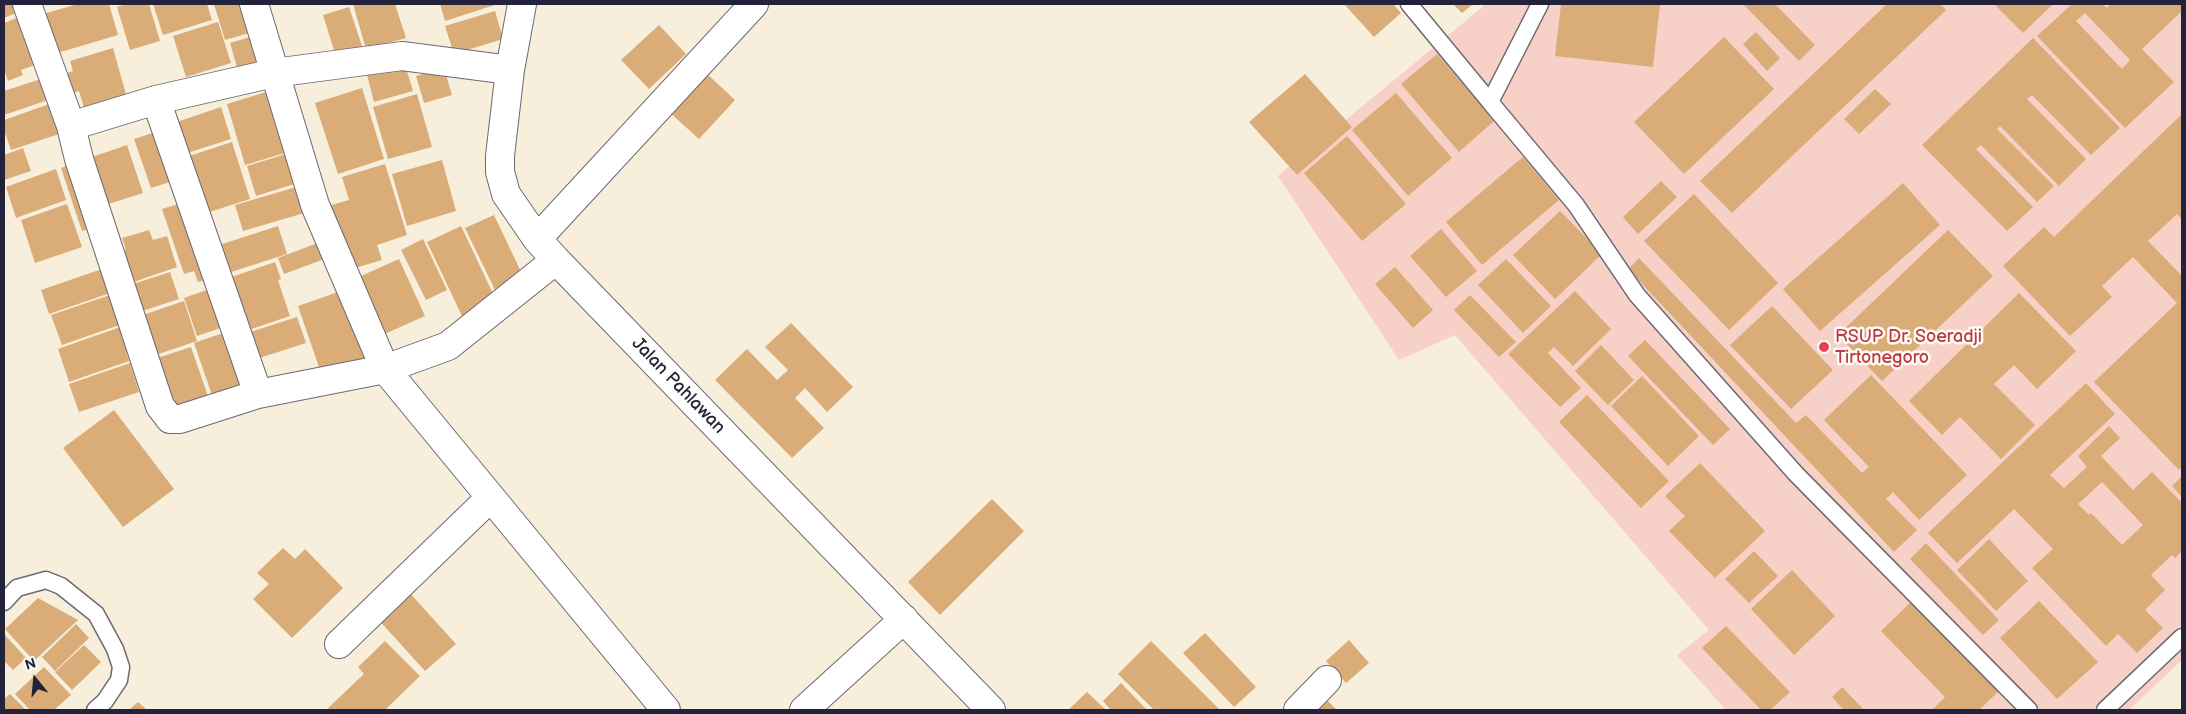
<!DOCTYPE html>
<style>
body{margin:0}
#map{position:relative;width:2186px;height:714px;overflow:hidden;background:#f7eedc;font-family:"Balsamiq Sans",sans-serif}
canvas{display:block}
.frame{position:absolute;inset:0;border:5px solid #22223b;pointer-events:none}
.north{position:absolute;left:10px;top:654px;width:50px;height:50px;-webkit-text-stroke:4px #fdfcf7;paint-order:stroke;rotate:343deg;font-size:14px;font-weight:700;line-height:20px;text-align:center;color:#22223b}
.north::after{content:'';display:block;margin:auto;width:18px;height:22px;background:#22223b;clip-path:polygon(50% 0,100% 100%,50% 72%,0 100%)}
</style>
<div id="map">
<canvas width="2186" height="714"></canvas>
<div class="frame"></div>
<div class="north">N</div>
</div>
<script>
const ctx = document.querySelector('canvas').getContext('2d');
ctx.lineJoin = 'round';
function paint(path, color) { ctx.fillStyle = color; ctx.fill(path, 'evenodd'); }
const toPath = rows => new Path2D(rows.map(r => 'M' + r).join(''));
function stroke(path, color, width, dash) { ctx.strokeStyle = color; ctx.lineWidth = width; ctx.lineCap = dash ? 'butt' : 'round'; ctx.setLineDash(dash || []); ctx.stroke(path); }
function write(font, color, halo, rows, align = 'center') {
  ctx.font = font + ' "Balsamiq Sans",sans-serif'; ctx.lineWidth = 5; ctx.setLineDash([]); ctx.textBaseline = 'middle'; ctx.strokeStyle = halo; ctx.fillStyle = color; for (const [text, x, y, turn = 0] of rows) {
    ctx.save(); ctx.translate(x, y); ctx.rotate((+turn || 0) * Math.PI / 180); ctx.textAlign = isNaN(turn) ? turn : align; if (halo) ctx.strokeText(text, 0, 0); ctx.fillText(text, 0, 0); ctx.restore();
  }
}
const built = toPath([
 [1486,4,2182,4,2182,660,2129,710,1726,710,1677,655,1709,630,1455,335,1399,360,1278,176]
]);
const building = toPath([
 [4,4,18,4,21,11,4,18],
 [78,4,109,4,118,35,47,56,36,16],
 [126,4,149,4,160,41,130,50,117,7],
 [153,4,207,4,212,20,163,35],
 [214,4,245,4,253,32,225,40],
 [353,4,395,4,406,38,366,49],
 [440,4,498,4,445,21],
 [1344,4,1393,4,1401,13,1374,37],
 [1453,4,1473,4,1462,13],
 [1561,4,1660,4,1653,67,1555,56],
 [1743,4,1775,4,1815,45,1799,61],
 [1887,4,1940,4,1946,10,1732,213,1700,181],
 [1994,4,2053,4,2023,33],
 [2072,4,2102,4,2107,8,2111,4,2182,4,2182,11,2142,49,2174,82,2125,128,2037,36],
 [2085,13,2130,60,2122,69,2076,21],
 [349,7,365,55,338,63,323,15],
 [495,11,503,39,454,54,445,26],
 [21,16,40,63,21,70,23,75,8,81,4,70,4,23],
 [218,22,231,63,186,77,173,36],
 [659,25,686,54,649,89,621,60],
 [1756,32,1780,58,1767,71,1743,44],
 [257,35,267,70,240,78,230,43],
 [1724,37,1774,89,1684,174,1634,122],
 [2033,38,2120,128,2091,155,2032,95,2027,99,2086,159,2059,186,2000,126,1997,129,2054,186,2037,202,1981,145,1976,149,2033,207,2007,231,1922,145],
 [113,48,129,105,87,118,79,91,70,94,64,74,73,71,70,61],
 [1437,54,1494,121,1459,152,1401,84],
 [404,61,413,91,374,102,366,71],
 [444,68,452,95,424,103,416,76],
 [704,71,735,100,699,139,668,111],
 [1305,74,1352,127,1297,175,1249,122],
 [41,79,48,100,4,115,4,91],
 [362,88,384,159,338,174,315,103],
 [1875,89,1891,104,1859,134,1844,119],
 [266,92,285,153,245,165,227,104],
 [1396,93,1452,158,1408,196,1352,130],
 [417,94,432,147,388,159,373,107],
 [52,103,62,133,11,150,4,130,4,120],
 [221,107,231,139,181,155,171,124],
 [2181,115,2182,220,2177,214,2148,241,2182,276,2182,467,2179,470,2094,382,2177,303,2133,257,2102,286,2112,297,2070,336,2003,266,2044,227,2054,237],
 [162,130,179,179,151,188,134,139],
 [1347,136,1406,204,1362,241,1304,173],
 [232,142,250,199,200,215,183,158],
 [127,145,143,193,102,206,86,159],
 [23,148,31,171,4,180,4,155],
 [296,151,304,181,256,196,247,166],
 [1523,157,1559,200,1482,265,1446,222],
 [442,160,456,211,407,226,392,174],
 [76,162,98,226,82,231,61,168],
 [385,164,407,235,377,245,382,260,348,270,328,206,349,200,342,177],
 [56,169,66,200,16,218,6,187],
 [1661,181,1677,197,1638,234,1623,217],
 [1903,183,1940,225,1820,331,1783,289],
 [303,185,311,211,243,231,235,205],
 [1694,194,1778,283,1729,330,1644,241],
 [188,201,214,277,198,282,194,271,184,274,162,209],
 [67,204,82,247,35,263,21,220],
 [1560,211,1602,254,1555,299,1513,255],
 [494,215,523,276,495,290,465,228],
 [278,226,287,254,222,275,213,247],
 [461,226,496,300,462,316,427,242],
 [1441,229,1477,271,1446,297,1410,256],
 [149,230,153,240,167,236,177,267,125,285,114,254,126,249,122,238],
 [1948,230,1993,276,1882,381,1838,335],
 [423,239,447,290,426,300,401,250],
 [320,242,327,258,284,274,278,258],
 [1639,258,1796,423,1806,415,1862,473,1869,467,1824,420,1871,375,1967,475,1919,520,1893,492,1886,499,1917,530,1894,552,1628,269],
 [399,259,425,316,378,337,352,280],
 [1506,259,1551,306,1523,333,1478,285],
 [275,262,281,279,278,280,290,316,240,333,223,280],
 [1395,267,1433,310,1413,328,1375,284],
 [105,268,113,292,49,314,41,290],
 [170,272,179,299,136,313,127,286],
 [212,288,226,326,197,336,184,298],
 [341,291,365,358,321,373,298,306],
 [1575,291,1611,329,1573,366,1554,347,1548,353,1581,388,1560,407,1508,354],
 [116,293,125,323,62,345,51,315],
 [2019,293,2076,351,2037,389,2014,365,1994,384,2035,425,2001,459,1960,417,1942,435,1909,401],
 [1470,295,1516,342,1499,357,1454,310],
 [184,301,197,341,150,357,137,317],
 [1772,306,1833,370,1791,409,1730,345],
 [297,317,306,343,253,360,244,334],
 [791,323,853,387,827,412,805,388,795,398,824,428,792,458,715,380,747,349,777,380,788,370,765,347],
 [126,325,134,349,126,352,129,361,69,382,58,349],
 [223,333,240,385,212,395,194,343],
 [1645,340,1730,429,1713,445,1628,356],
 [1601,345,1634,380,1608,405,1575,371],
 [191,347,210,402,179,412,174,399,165,402,151,360],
 [130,363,139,392,79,412,69,384],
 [1642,376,1699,436,1668,466,1611,406],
 [2086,383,2115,414,2050,475,2064,488,2087,467,2078,456,2109,426,2120,438,2101,456,2133,490,2152,472,2182,503,2182,551,2175,558,2172,555,2151,575,2165,590,2145,610,2163,628,2137,653,2118,634,2106,646,2032,568,2053,549,2014,509,1957,563,1928,533],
 [2102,482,2143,525,2122,545,2091,513,2089,515,2078,504],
 [1587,395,1669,481,1641,508,1559,422],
 [114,410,174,489,123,527,63,448],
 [1700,463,1765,531,1715,578,1669,531,1685,516,1665,496],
 [2182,476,2182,497,2172,486],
 [992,499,1024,531,940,615,908,582],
 [1989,539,2028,581,1996,611,1957,570],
 [1926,543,1999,620,1983,635,1910,559],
 [283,548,295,559,305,549,343,588,292,638,253,599,269,584,257,573],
 [1754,551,1778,576,1749,603,1725,579],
 [1792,570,1835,616,1794,655,1751,609],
 [407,590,456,644,425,671,377,618],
 [38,598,78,620,34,661,5,629],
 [2039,601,2098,662,2057,699,2000,638],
 [1911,602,1999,691,1979,710,1932,710,1945,697,1881,631],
 [76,624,89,638,55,671,42,657],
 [1726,626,1790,692,1770,710,1761,710,1702,648],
 [1205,633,1256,687,1234,707,1183,653],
 [4,634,26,658,13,670,4,661],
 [1349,640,1369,663,1346,683,1326,661],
 [385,641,420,676,385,710,330,710,328,708,364,674,358,667],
 [1151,641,1220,710,1154,710,1118,674],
 [84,645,101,662,72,690,55,672],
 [44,667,71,695,54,710,30,710,15,694],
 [1121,683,1147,710,1111,710,1103,701],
 [1842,687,1864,710,1844,710,1832,697],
 [1087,692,1106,710,1068,710],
 [10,694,26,710,4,710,4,699],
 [1327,700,1337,710,1317,710],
 [138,702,147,710,129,710]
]);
const service = toPath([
 [1409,4,1490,102],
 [1540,4,1490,102,1576,205,1637,295,1796,474,2029,710],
 [4,602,17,588,46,580,61,586,96,614,115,649,121,667,119,680,105,701,95,710],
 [2105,710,2182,637]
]);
const minor = toPath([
 [27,4,71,126],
 [254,4,315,205,385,369,666,710],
 [522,4,510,70,500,156,500,172,506,194,537,239,556,260,991,710],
 [510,70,402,56,274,73,156,100,71,126,79,159,160,406,170,419,180,419,258,394,385,369,448,346,556,260],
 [156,100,258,394],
 [537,239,754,4],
 [339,644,490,498],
 [804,710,904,619],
 [1298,710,1327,680]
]);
const markers = [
 [1824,347,6,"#e0444e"]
];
const healthNames = [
 ["RSUP Dr. Soeradji",1835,337],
 ["Tirtonegoro",1835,358]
];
const streetNames = [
 ["Jalan Pahlawan",678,386,46]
];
paint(built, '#f7d1c7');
paint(building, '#daac77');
stroke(service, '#6d6973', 19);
stroke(minor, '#6d6973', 30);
stroke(service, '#fff', 16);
stroke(minor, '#fff', 28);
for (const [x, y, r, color] of markers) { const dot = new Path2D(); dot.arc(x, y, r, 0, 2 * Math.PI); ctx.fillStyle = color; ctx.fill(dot); stroke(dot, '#fdfcf7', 2); }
write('18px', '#be3a42', '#fdfcf7', healthNames, 'left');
write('18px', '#22223b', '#fdfcf7', streetNames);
</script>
